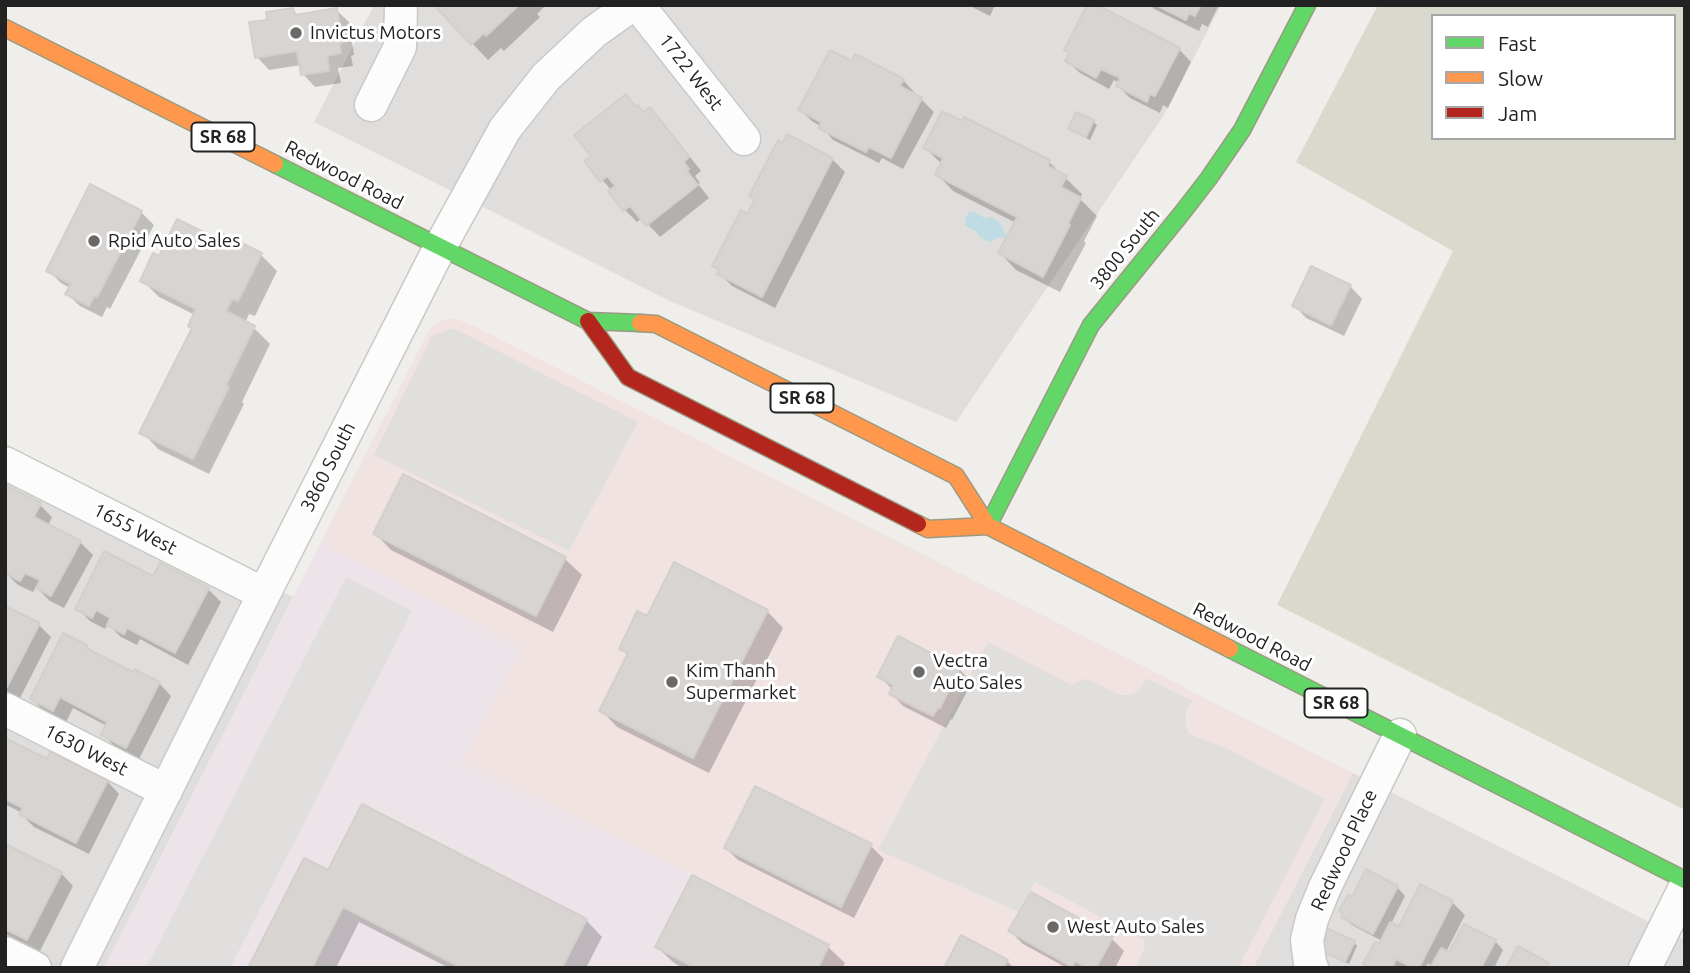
<!DOCTYPE html>
<style>
body{margin:0}
#map{position:relative;width:1690px;height:973px;overflow:hidden;background:#f0eeeb;font-family:Ubuntu,sans-serif}
canvas{display:block}
.frame{position:absolute;inset:0;border:7px solid #222;pointer-events:none}
.legend{position:absolute;left:1431px;top:14px;width:245px;height:126px;box-sizing:border-box;background:#fff;border:2px solid #a7a7a7;margin:0;padding:9px 12px;list-style:none;font-size:21px;color:#222}
.legend li{display:flex;align-items:center;gap:14px;height:35px}
.legend b{width:35px;border:2px solid #a7a7a7}
</style>
<div id="map">
<canvas width="1690" height="973"></canvas>
<div class="frame"></div>
<ul class="legend">
<li><b style="height:9px;background:#63d668"></b>Fast</li>
<li><b style="height:9px;background:#ff974d"></b>Slow</li>
<li><b style="height:9px;background:#b3261e"></b>Jam</li>
</ul>
</div>
<script>
const ctx = document.querySelector('canvas').getContext('2d');
ctx.lineJoin = 'round';
function paint(path, color) { ctx.fillStyle = color; ctx.fill(path, 'evenodd'); }
const toPath = rows => new Path2D(rows.map(r => 'M' + r).join(''));
function stroke(path, color, width, dash) { ctx.strokeStyle = color; ctx.lineWidth = width; ctx.lineCap = dash ? 'butt' : 'round'; ctx.setLineDash(dash || []); ctx.stroke(path); }
function write(font, color, halo, rows, align = 'center') {
  ctx.font = font + ' Ubuntu,sans-serif'; ctx.lineWidth = 6; ctx.setLineDash([]); ctx.textBaseline = 'middle'; ctx.strokeStyle = halo; ctx.fillStyle = color; for (const [text, x, y, turn = 0] of rows) {
    ctx.save(); ctx.translate(x, y); ctx.rotate((+turn || 0) * Math.PI / 180); ctx.textAlign = isNaN(turn) ? turn : align; if (halo) ctx.strokeText(text, 0, 0); ctx.fillText(text, 0, 0); ctx.restore();
  }
}
const residential = toPath([
 [374,5,1221,5,1164,115,956,422,670,301,314,122],
 [5,450,293,597,104,968,5,968],
 [1353,773,1685,940,1685,968,1253,968]
]);
const commercial = toPath([
 [452,318,468,323,1353,773,1253,968,818,968,830,944,691,874,462,762,522,648,321,542,429,330,438,322]
]);
const industrial = toPath([
 [321,542,522,648,462,762,691,874,830,944,818,968,104,968]
]);
const construction = toPath([
 [1378,5,1685,5,1685,810,1277,605,1453,251,1296,162],
 [1433,16,1674,16,1674,138,1433,138]
]);
const parking = toPath([
 [453,328,638,422,569,551,374,455,432,336],
 [346,577,412,611,230,968,146,968],
 [988,642,1072,685,1083,679,1090,680,1120,695,1126,695,1133,694,1141,688,1146,678,1192,701,1186,712,1186,726,1189,734,1226,748,1325,799,1238,968,1136,968,1144,949,1145,943,1142,939,1035,882,1019,912,878,850]
]);
const water = toPath([
 [970,212,975,212,986,219,990,217,997,220,1003,228,1004,233,1007,234,1004,238,1000,237,989,242,979,236,977,232,965,225,965,219]
]);
const shadow = toPath([
 [436,5,546,5,537,14,540,17,504,51,501,48,488,60],
 [968,5,995,5,990,16],
 [1150,5,1219,5,1208,27,1202,24,1199,31,1154,9],
 [293,10,299,16,336,10,349,22,354,55,351,56,353,66,338,68,341,83,315,87,303,74,301,65,269,70,257,57,269,21],
 [1179,49,1191,62,1168,108,1163,105,1160,113,1130,98,1118,86,1119,83,1114,80,1109,89,1080,73,1067,61,1071,54,1066,50],
 [853,63,903,80,915,93,914,96,921,99,934,112,903,169,882,158,879,163,833,140,821,126,813,122,800,110],
 [626,96,644,113,649,109,662,121,701,171,695,176,700,183,698,184,709,198,660,237,642,218,637,222,625,210,612,191,586,161,593,156],
 [1093,121,1097,125,1090,140,1074,132,1070,128],
 [925,148,1049,162,1082,194,1080,199,1097,216,1084,241,1086,243,1060,292,1016,270,1000,253,1016,223,953,191,937,174,942,164],
 [832,159,845,172,775,308,732,286,719,273,720,271,714,266,748,216,756,200,751,196],
 [141,212,154,225,110,309,107,307,102,317,80,306,67,294,70,288,61,283,48,270],
 [219,242,261,255,277,271,255,316,249,314,245,323,254,328,270,344,242,402,244,404,209,474,158,449,142,432,193,329,195,315,159,297,142,280,160,259],
 [1350,286,1362,299,1344,336,1306,318,1294,305],
 [5,487,40,505,52,517,48,526,80,542,93,555,64,608,50,601,36,587,33,592,18,585,6,573,5,575],
 [375,533,565,559,582,575,553,632,391,550],
 [153,578,208,589,221,602,188,665,140,639,137,645,121,637,108,624,105,629,90,621,77,608],
 [5,608,39,625,51,637,20,698,5,690],
 [767,611,783,628,709,773,617,727,601,710,628,656,621,648,647,619],
 [86,647,92,653,134,674,159,683,171,696,139,759,115,747,103,734,107,726,73,708,66,722,44,711,32,699],
 [959,669,972,682,952,720,951,719,946,728,903,706,891,693,893,690,879,676],
 [6,740,48,761,107,781,119,794,89,854,34,827,21,814,22,813,5,804],
 [756,788,871,846,884,859,854,918,738,860,726,848],
 [5,845,61,873,73,886,40,951,5,934],
 [329,873,586,920,602,937,586,968,449,968,359,922,336,968,250,968],
 [1397,887,1405,896,1391,924,1400,928,1452,902,1465,915,1446,952,1450,954,1495,941,1503,950,1494,968,1369,968,1365,964,1382,941,1352,925,1343,917,1352,900],
 [1010,931,1111,938,1124,951,1115,968,1067,968,1023,944],
 [1354,942,1357,946,1349,964,1322,952],
 [657,947,828,947,845,963,842,968,683,968,674,963],
 [1007,961,1014,968,946,968]
]);
const building = toPath([
 [434,5,519,5,486,36,484,33,471,45,434,5],
 [1087,5,1097,5,1180,48,1155,96,1150,94,1147,102,1116,86,1120,78,1101,69,1096,78,1065,61,1070,53,1064,50,1087,5],
 [1156,5,1201,5,1195,16,1189,13,1186,20,1156,5],
 [293,8,295,15,337,8,342,43,339,44,341,53,327,56,329,71,301,75,297,51,255,58,249,22,267,20,266,12,293,8],
 [830,50,852,61,855,54,904,79,900,86,922,98,891,158,869,147,866,152,818,128,821,122,798,110,830,50],
 [626,94,636,107,638,105,643,112,650,107,689,157,684,162,689,169,687,171,698,185,646,226,630,206,623,211,608,191,615,186,607,176,600,182,584,161,591,156,574,135,626,94],
 [942,111,962,121,964,117,1050,160,1048,166,1067,176,1061,187,1081,198,1068,224,1070,225,1043,277,998,253,1017,217,935,175,943,158,923,148,942,111],
 [1076,112,1094,120,1086,137,1068,129,1076,112],
 [787,134,833,158,762,297,717,274,719,269,712,266,741,210,747,214,755,199,749,196,778,140,783,143,787,134],
 [90,184,142,211,97,297,94,296,89,306,65,294,71,284,46,271,90,184],
 [177,219,218,239,221,233,262,253,238,301,232,299,226,311,255,326,226,385,229,387,193,459,139,433,192,328,188,326,196,309,140,281,153,253,159,256,177,219],
 [1311,266,1351,285,1331,325,1292,306,1311,266],
 [403,474,566,557,536,616,373,534,403,474],
 [5,485,41,503,34,517,81,541,51,596,36,588,40,580,25,573,20,581,5,573,5,485],
 [104,551,153,576,160,563,209,588,175,653,127,628,124,634,107,625,110,618,96,610,92,618,75,609,104,551],
 [674,562,768,610,693,758,599,711,628,653,619,649,637,611,647,616,674,562],
 [5,606,40,623,7,687,5,686,5,606],
 [63,633,87,645,86,648,133,672,134,669,160,682,126,748,101,735,107,722,60,697,53,711,30,699,63,633],
 [898,636,960,668,940,708,938,708,933,716,889,694,893,685,877,677,898,636],
 [5,738,47,759,51,751,108,780,76,843,19,814,23,808,5,799,5,738],
 [755,786,872,844,841,907,724,848,755,786],
 [362,804,587,919,562,968,462,968,343,907,312,968,248,968,304,858,328,870,362,804],
 [5,844,62,872,27,940,5,929,5,844],
 [1366,869,1398,886,1373,934,1341,917,1343,913,1339,911,1348,895,1352,897,1366,869],
 [692,875,829,945,818,968,696,968,655,947,692,875],
 [1420,884,1453,901,1419,968,1413,968,1396,959,1392,968,1370,968,1363,964,1375,942,1379,944,1390,922,1399,926,1420,884],
 [1031,892,1113,937,1096,968,1088,968,1075,961,1072,967,1008,931,1031,892],
 [1464,924,1496,940,1481,968,1426,968,1428,964,1431,966,1441,948,1449,952,1464,924],
 [1326,928,1355,941,1345,962,1317,949,1326,928],
 [961,935,1008,960,1003,968,944,968,961,935],
 [1518,946,1549,963,1547,968,1506,968,1518,946]
]);
const street = toPath([
 [638,5,744,139],
 [371,105,400,47,401,5],
 [5,463,264,594],
 [5,709,166,791],
 [5,953,35,968],
 [77,968,264,594,440,247,505,129,546,77,594,32,632,5],
 [1312,968,1310,963,1307,940,1312,919,1325,887,1400,735],
 [1645,968,1685,887]
]);
const fast = toPath([
 [275,164,588,321,640,323],
 [988,526,1091,325,1182,213,1209,178,1242,130,1307,5],
 [1230,649,1685,880]
]);
const slow = toPath([
 [5,28,275,164],
 [640,323,656,324,956,476,988,526],
 [918,524,928,529,988,526,1230,649]
]);
const jam = toPath([
 [588,321,628,377,918,524]
]);
const markers = [
 [296,33,7,"#6a6968"],
 [94,241,7,"#6a6968"],
 [919,672,7,"#6a6968"],
 [672,682,7,"#6a6968"],
 [1053,927,7,"#6a6968"]
];
const shields = [
 [223,137,63],
 [802,398,63],
 [1336,703,63]
];
const shieldNames = [
 ["SR 68",223,137],
 ["SR 68",802,398],
 ["SR 68",1336,703]
];
const poiNames = [
 ["Invictus Motors",310,33],
 ["Rpid Auto Sales",108,241],
 ["Vectra",933,661],
 ["Auto Sales",933,683],
 ["Kim Thanh",686,671],
 ["Supermarket",686,693],
 ["West Auto Sales",1067,927]
];
const streetNames = [
 ["1722 West",691,72,52],
 ["Redwood Road",344,175,27],
 ["3800 South",1125,249,-51],
 ["3860 South",328,467,-63],
 ["1655 West",135,529,27],
 ["Redwood Road",1252,637,27],
 ["1630 West",86,750,27],
 ["Redwood Place",1344,850,-65]
];
paint(residential, '#dfdedc');
paint(commercial, '#f1e3e1');
paint(industrial, '#ede4e9');
paint(construction, '#d9d9cd');
paint(parking, '#e0dfde');
paint(water, '#bfdbe3');
paint(shadow, '#0003');
paint(building, '#d7d4d2');
stroke(building, '#d3d0cc', 2);
stroke(street, '#c9c8c7', 35);
stroke(fast, '#999a82', 19);
stroke(slow, '#999a82', 19);
stroke(jam, '#999a82', 19);
stroke(street, '#fdfcfc', 32);
stroke(fast, '#63d668', 16);
stroke(slow, '#ff974d', 16);
stroke(jam, '#b3261e', 16);
for (const [x, y, r, color] of markers) { const dot = new Path2D(); dot.arc(x, y, r, 0, 2 * Math.PI); ctx.fillStyle = color; ctx.fill(dot); stroke(dot, '#fff', 2.5); }
for (const [x, y, w] of shields) { const box = new Path2D(); box.roundRect(x - w / 2, y - 14.5, w, 29, 5); ctx.fillStyle = '#fff'; ctx.fill(box); stroke(box, '#222', 2); }
write('bold 18px', '#222', null, shieldNames);
write('19px', '#222', '#fff', poiNames, 'left');
write('19px', '#222', '#fff', streetNames);
</script>
